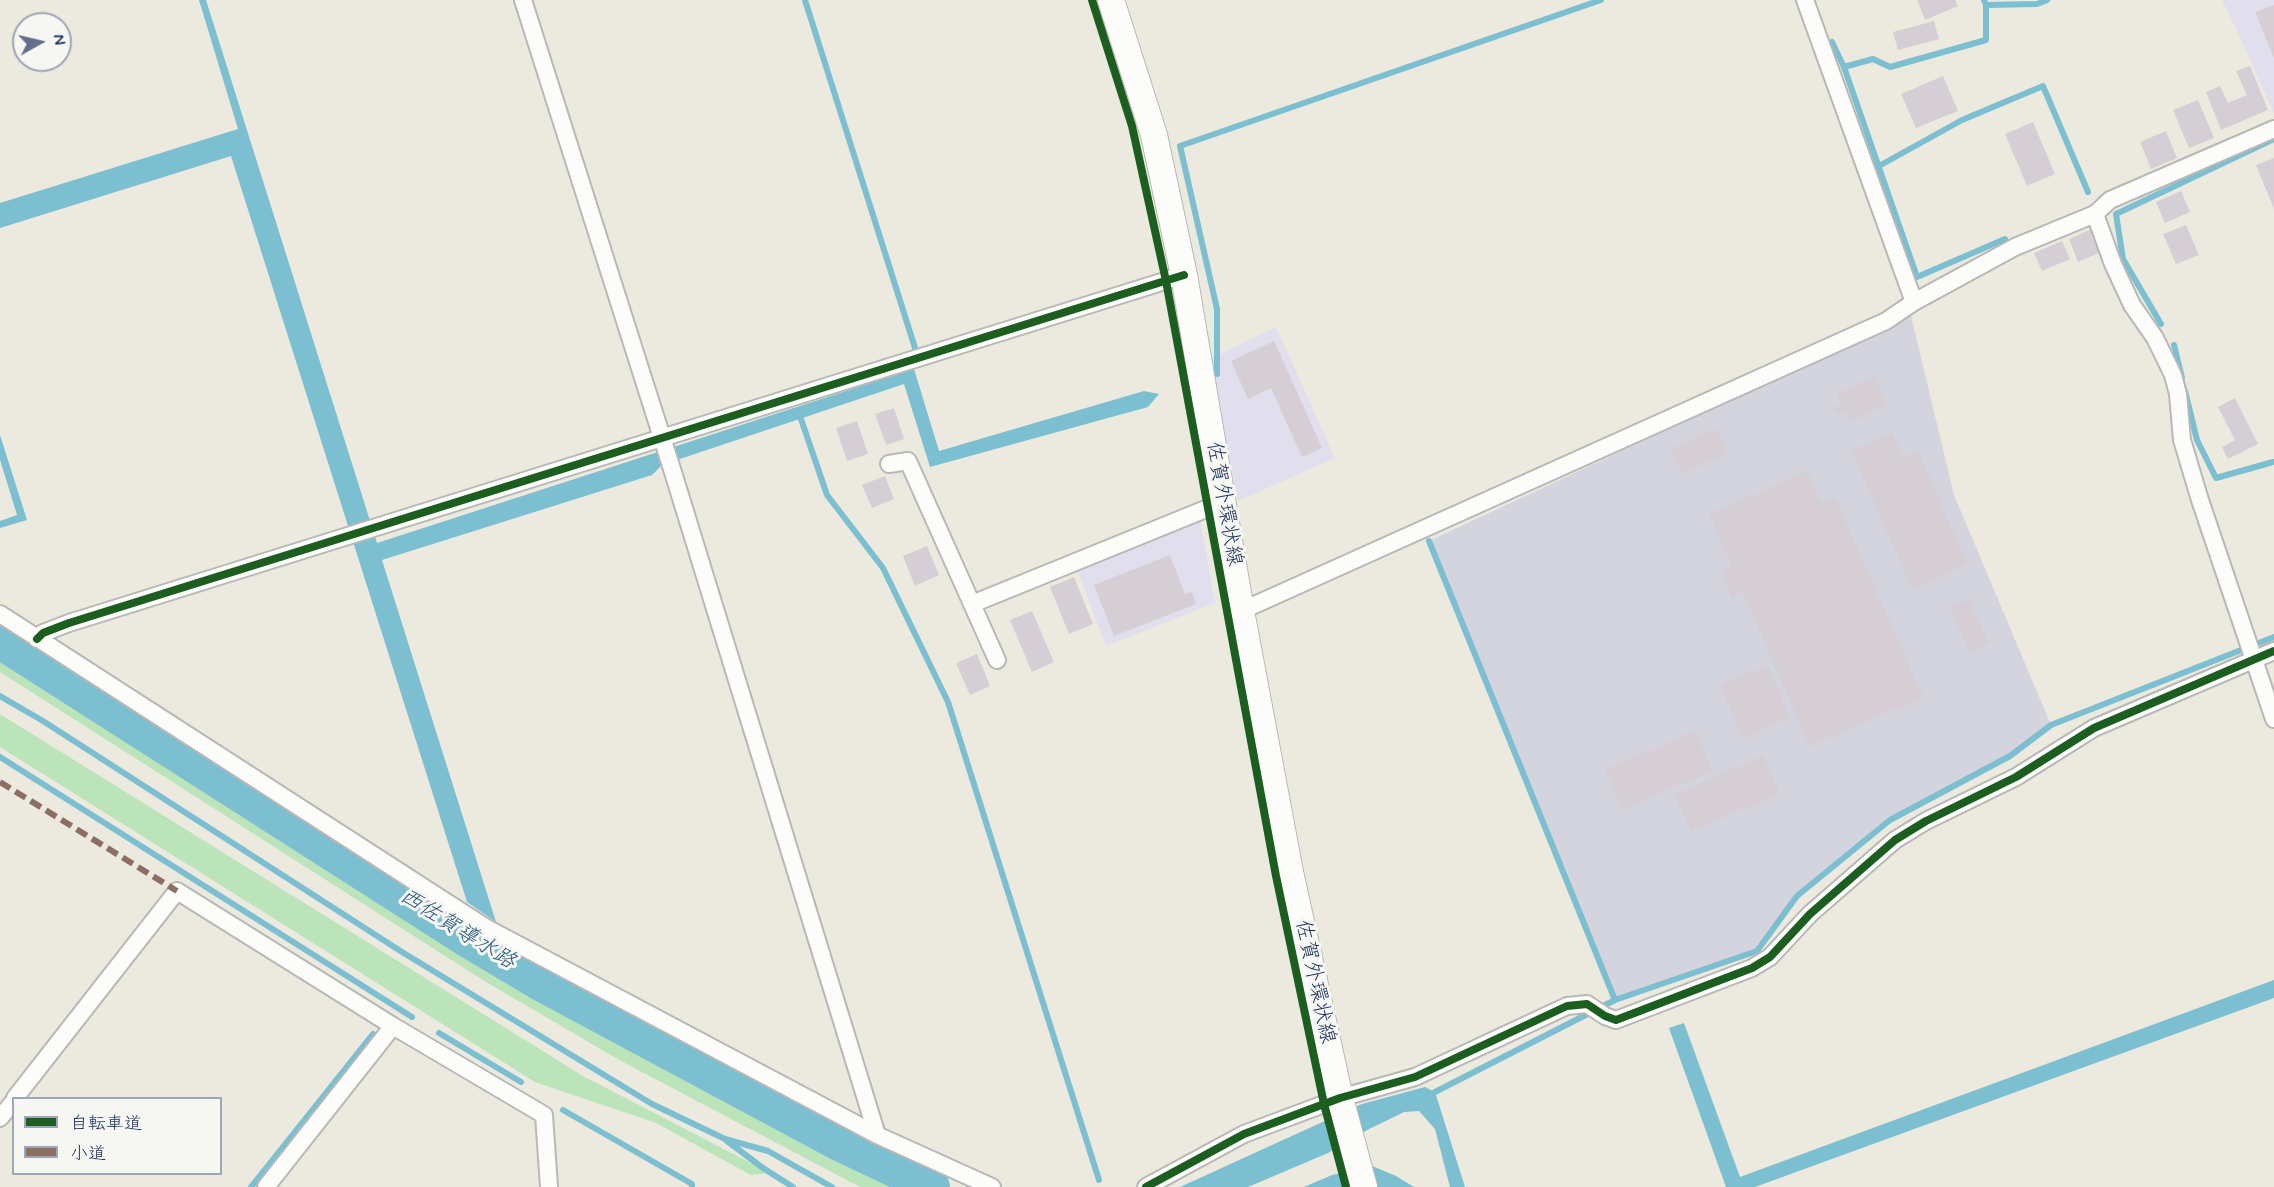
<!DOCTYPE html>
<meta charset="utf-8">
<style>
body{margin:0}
#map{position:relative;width:2274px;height:1187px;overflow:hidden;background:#ece9df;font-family:Mynerve,"Klee One",sans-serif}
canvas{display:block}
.legend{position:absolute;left:12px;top:1097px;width:210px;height:78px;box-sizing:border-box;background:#f6f6f2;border:2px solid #9ea6b7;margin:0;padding:8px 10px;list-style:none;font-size:18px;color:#1b2f5e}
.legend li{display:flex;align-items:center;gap:12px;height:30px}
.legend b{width:30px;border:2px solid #9ea6b7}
.north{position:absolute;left:12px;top:12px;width:60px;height:60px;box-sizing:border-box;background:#f6f6f2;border:2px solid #9ea6b7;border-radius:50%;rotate:82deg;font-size:16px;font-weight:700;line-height:24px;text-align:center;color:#1b2f5e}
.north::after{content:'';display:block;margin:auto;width:21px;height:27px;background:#64708b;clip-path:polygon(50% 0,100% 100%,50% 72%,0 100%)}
</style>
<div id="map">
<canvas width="2274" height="1187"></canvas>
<ul class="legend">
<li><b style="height:8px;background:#1b5e20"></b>自転車道</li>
<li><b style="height:8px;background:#8d6e63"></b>小道</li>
</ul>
<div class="north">N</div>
</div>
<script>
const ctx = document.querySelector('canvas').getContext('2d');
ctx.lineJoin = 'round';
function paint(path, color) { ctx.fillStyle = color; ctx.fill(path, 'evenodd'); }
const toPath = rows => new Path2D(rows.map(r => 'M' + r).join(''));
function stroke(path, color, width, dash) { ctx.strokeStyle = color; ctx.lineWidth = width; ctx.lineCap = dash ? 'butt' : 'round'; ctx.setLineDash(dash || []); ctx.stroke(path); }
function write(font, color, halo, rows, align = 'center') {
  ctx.font = font + ' Mynerve,"Klee One",sans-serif'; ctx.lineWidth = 6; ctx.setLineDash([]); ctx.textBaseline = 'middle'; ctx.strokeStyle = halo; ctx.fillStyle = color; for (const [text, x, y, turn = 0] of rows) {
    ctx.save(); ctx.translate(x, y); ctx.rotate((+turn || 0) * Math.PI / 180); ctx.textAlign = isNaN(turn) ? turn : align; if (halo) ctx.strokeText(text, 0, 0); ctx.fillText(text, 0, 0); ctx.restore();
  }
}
const built = toPath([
 [2222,0,2274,0,2274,113,2245,48],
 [1276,327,1335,458,1238,501,1209,360],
 [1197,503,1215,603,1106,646,1072,556]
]);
const industrial = toPath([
 [1911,316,1954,495,2051,725,2010,756,1890,820,1797,896,1757,951,1615,1000,1429,541]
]);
const green = toPath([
 [0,653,509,984,901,1187,860,1187,621,1061,486,982,0,672],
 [0,714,583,1076,770,1173,751,1175,656,1123,535,1082,0,747]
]);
const water = toPath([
 [199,0,206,0,377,543,914,369,939,451,1144,391,1159,394,1148,407,930,467,904,384,662,465,652,475,382,560,496,922,467,902,231,156,0,228,0,203,238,129],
 [0,435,27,520,0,528,0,521,17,515,0,460],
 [2274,980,2274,998,1755,1187,1726,1187,1669,1028,1684,1023,1740,1177],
 [1425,1087,1435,1092,1465,1187,1450,1187,1435,1129,1419,1111,1404,1112,1369,1129,1328,1153,1248,1187,1180,1187,1362,1104],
 [1372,1166,1396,1176,1414,1187,1304,1187,1332,1175]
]);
const stream = toPath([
 [805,0,916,351],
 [1984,0,1986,5,2037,4,2047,0],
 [1832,42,1844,67,1917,277,2005,239],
 [1844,67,1873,59,1890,67,1986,40,1986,5],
 [1879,166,1962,120,2043,86,2088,192],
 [2161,324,2123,259,2116,214,2274,139],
 [2174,345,2182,378],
 [1217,374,1217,309,1180,146,1601,0],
 [2185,391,2197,440,2216,478,2273,462],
 [801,419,827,495,883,568,948,702,1099,1180],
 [1429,541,1615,1000],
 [0,696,43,721,402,952,652,1104,725,1139,768,1151,832,1187],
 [0,757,412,1017],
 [439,1033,521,1082],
 [1435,1092,1615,1000,1757,951,1797,896,1890,820,2010,756,2051,725,2274,637],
 [563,1110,692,1184,692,1187],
 [727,1141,763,1168,793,1187],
 [251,1187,373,1034]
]);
const river = toPath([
 [0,641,470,941,544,985,837,1142,932,1187]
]);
const building = toPath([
 [1917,0,1955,0,1958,6,1925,20],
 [2274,5,2274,58,2255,12],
 [1934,21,1939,39,1898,50,1893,32],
 [2250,66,2268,110,2221,130,2206,92,2220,86,2228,103,2247,95,2236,71],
 [1943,76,1958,111,1916,128,1901,94],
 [2198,100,2214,138,2189,148,2173,110],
 [2033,122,2055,174,2027,186,2005,134],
 [2166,131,2177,158,2151,169,2140,142],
 [2274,158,2274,209,2256,165],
 [2181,191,2190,212,2165,223,2156,202],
 [2186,225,2199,255,2176,264,2163,234],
 [2092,229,2101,252,2078,262,2069,239],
 [2062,241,2070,259,2042,271,2034,253],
 [1274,341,1322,448,1302,457,1271,388,1248,399,1231,361],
 [1874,376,1887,405,1849,422,1845,412,1837,415,1834,408,1842,404,1837,392],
 [2235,398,2258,444,2228,459,2222,447,2235,440,2218,407],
 [894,408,904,439,886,445,875,414],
 [857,421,868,454,847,461,836,428],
 [1717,428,1728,454,1682,474,1671,449],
 [1892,432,1903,457,1918,451,1967,564,1912,589,1851,450],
 [1807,471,1821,503,1835,497,1923,697,1810,747,1743,593,1732,598,1721,571,1732,566,1709,514],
 [885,476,894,499,872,508,862,485],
 [927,546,939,575,915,586,903,556],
 [1170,555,1185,594,1192,592,1196,604,1114,636,1094,585],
 [1074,577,1093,624,1069,634,1050,587],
 [1969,599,1989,644,1970,653,1950,607],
 [1032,611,1054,662,1032,672,1010,620],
 [977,654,990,686,970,695,956,663],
 [1767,664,1790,717,1743,738,1720,685],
 [1695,730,1713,771,1622,810,1605,770],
 [1763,755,1780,793,1691,832,1674,794]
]);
const minor = toPath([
 [523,0,672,469,877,1135],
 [1805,0,1914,302],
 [2095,214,2113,264,2132,305,2155,338,2173,375,2178,394,2182,440,2200,500,2274,719],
 [889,464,908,461,997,660],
 [972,604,1223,502],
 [1241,611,1886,321,1914,302,2015,247,2095,214,2110,200,2274,129],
 [0,614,485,927,877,1135,992,1187],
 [37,639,43,633,69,623,1184,275],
 [15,1098,177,891,393,1026,544,1115,549,1187],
 [0,1118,14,1101],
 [266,1187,393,1026],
 [1146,1187,1244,1134,1340,1098,1415,1077,1567,1006,1587,1004,1605,1016,1616,1020,1752,968,1770,957,1810,914,1895,840,1926,821,2016,777,2094,728,2274,651]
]);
const primary = toPath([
 [1111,0,1154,135,1184,275,1241,611,1290,872,1340,1098,1364,1187]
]);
const quiet = toPath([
 [0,782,177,891]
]);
const cycleway = toPath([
 [1092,0,1132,126,1166,281,1276,876,1324,1104,1346,1187],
 [37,639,43,633,69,623,1184,275],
 [1146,1187,1244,1134,1340,1098,1415,1077,1567,1006,1587,1004,1605,1016,1616,1020,1752,968,1770,957,1810,914,1895,840,1926,821,2016,777,2094,728,2274,651]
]);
const streetNames = [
 ["佐賀外環状線",1223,504,80],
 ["佐賀外環状線",1314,982,78]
];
const waterNames = [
 ["西佐賀導水路",457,930,32]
];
paint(built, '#e1dfed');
paint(industrial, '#d3d4de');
paint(green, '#bce4ba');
paint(water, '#7bbfd0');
stroke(stream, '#7bbfd0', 6);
stroke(river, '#7bbfd0', 36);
paint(building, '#d5cfd5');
stroke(minor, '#b8b8b6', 20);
stroke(primary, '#b8b8b6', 28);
stroke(minor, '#fcfcfa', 16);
stroke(primary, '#fcfcfa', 26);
stroke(quiet, '#8d6e63', 6, [12, 6]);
stroke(cycleway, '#1b5e20', 8);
write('21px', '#1b2f5e', '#f6f6f2', streetNames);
write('italic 22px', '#2b5b83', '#f6f6f2', waterNames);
</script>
